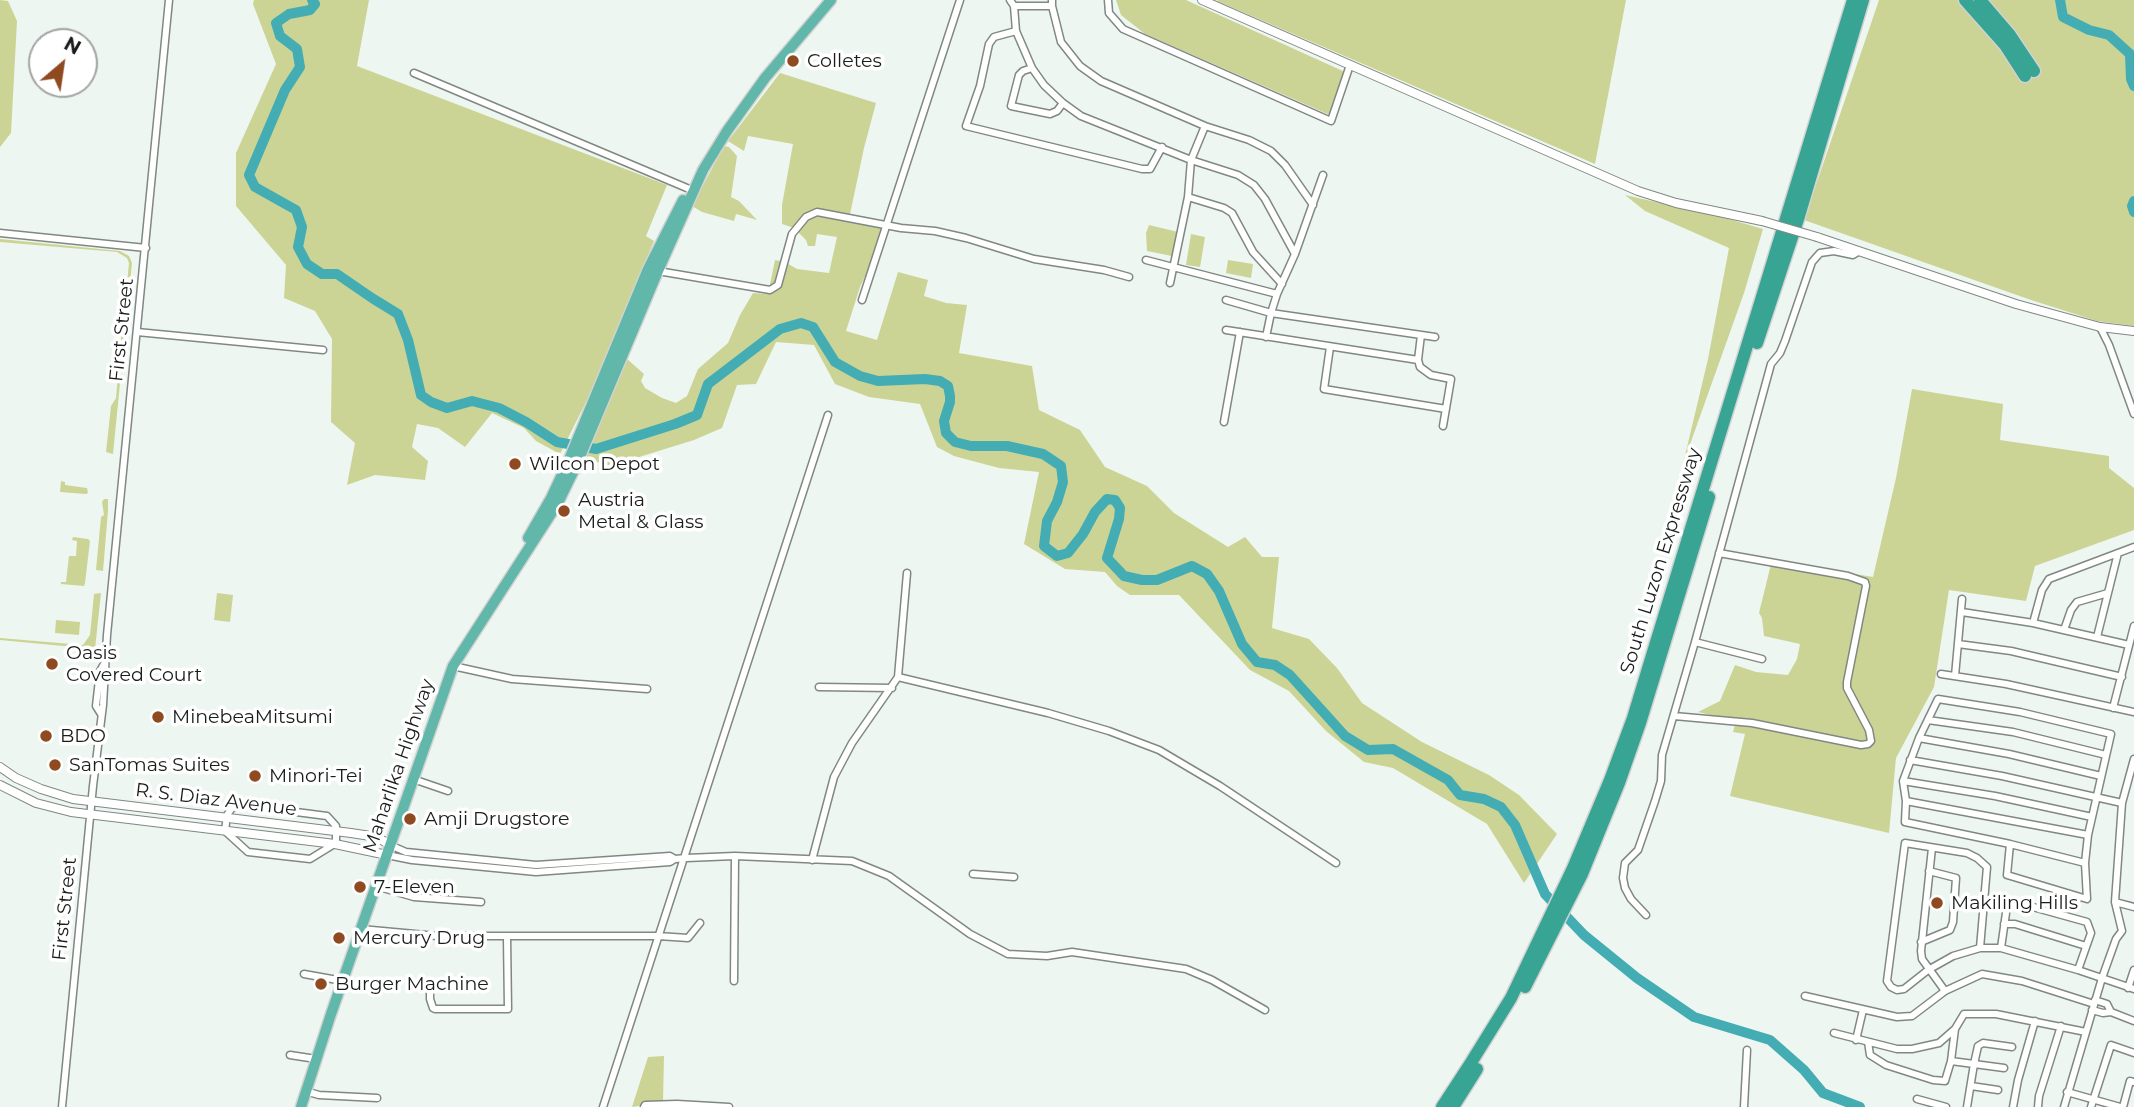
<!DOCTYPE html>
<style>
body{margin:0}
#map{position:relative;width:2134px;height:1107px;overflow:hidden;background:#eef6f1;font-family:Montserrat,sans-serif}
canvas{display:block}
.north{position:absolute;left:28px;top:28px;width:70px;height:70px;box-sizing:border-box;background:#fff;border:2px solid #a3a5a4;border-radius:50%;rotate:29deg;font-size:19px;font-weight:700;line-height:28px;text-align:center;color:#1a1d1b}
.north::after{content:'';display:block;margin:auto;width:24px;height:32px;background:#8f4a20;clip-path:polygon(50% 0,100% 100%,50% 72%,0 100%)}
</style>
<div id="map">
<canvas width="2134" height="1107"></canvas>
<div class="north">N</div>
</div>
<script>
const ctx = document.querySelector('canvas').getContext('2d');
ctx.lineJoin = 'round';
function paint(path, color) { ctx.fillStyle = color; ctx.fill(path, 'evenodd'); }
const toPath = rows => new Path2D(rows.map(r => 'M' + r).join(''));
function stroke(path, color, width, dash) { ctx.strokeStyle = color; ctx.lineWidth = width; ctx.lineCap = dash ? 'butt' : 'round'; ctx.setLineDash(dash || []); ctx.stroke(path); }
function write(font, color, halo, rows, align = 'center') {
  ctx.font = font + ' Montserrat,sans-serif'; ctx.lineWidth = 7; ctx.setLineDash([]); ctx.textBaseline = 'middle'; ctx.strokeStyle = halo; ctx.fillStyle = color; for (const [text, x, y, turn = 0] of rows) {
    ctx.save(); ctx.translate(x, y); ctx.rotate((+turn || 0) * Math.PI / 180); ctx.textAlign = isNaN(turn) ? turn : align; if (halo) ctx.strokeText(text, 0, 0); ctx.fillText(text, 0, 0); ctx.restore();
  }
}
const green = toPath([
 [0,0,8,1,17,21,11,133,0,147],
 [254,0,369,0,357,66,667,185,646,236,654,241,587,400,560,454,536,441,524,428,492,413,465,447,438,428,417,424,412,447,428,461,425,480,375,475,347,485,355,443,331,422,332,339,315,311,284,298,286,265,236,206,236,153,276,64,253,4],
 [1116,0,1186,0,1345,72,1330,115,1145,34,1121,15],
 [1218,0,1626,0,1595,164,1217,1],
 [1879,0,2134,0,2134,326,2097,321,2031,300,1804,220],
 [780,73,876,103,864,148,849,219,884,226,877,251,860,287,846,331,877,340,898,272,928,280,924,296,946,303,967,305,959,353,1032,366,1039,410,1080,430,1105,467,1147,486,1174,513,1228,547,1245,537,1262,557,1279,557,1272,628,1309,639,1337,668,1362,703,1422,742,1489,775,1519,795,1557,834,1524,883,1487,824,1393,768,1364,762,1326,731,1289,691,1250,670,1179,595,1130,595,1117,586,1105,572,1065,569,1024,544,1039,472,999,468,954,456,937,447,920,404,869,397,835,384,814,345,776,342,756,384,737,385,722,428,694,440,610,466,584,458,602,415,607,408,626,358,644,374,641,381,645,388,662,398,676,403,687,396,698,369,728,343,740,315,753,293,768,294,775,260,785,262,797,269,829,273,837,237,817,234,815,246,808,246,806,240,794,228,782,224,782,205,793,144,748,136,744,151,728,141],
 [724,146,729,147,737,156,731,197,739,201,757,220,736,214,734,221,702,212,692,206],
 [1625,195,1722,217,1763,229,1744,293,1683,464,1708,359,1729,248,1645,211],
 [1149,225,1178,232,1172,256,1147,251,1146,233],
 [1191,234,1205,237,1200,267,1186,265],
 [0,239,120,251,129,256,132,263,113,454,106,452,111,406,116,398,124,304,125,297,128,297,126,295,129,263,127,258,117,252,0,242],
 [1228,260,1253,264,1251,278,1226,273],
 [1912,389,2003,404,2000,440,2109,456,2109,468,2134,488,2134,530,2035,566,2026,601,1949,590,1934,687,1896,758,1889,833,1730,796,1745,734,1733,732,1736,721,1698,712,1720,701,1735,665,1756,672,1788,675,1797,659,1800,644,1764,636,1762,618,1759,613,1772,560,1873,577,1896,478],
 [61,481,65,482,65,485,87,488,88,493,86,494,60,492],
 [104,499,108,499,108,511,103,571,96,570,101,517,104,515,102,502],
 [73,537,88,539,90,541,85,583,84,586,61,584,61,582,66,582,69,556,76,556,77,541,72,540],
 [101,593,95,649,0,640,0,638,83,645,90,635,94,594],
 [217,593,233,595,230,622,214,620],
 [56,620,80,622,79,635,55,633],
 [664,1056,663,1102,632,1107,648,1057]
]);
const river = toPath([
 [312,0,315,4,310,10,289,14,276,23,280,36,297,49,300,67,285,90,249,175,255,187,296,210,302,227,298,247,307,264,322,274,337,274,372,298,398,314,408,340,421,395,431,402,447,408,472,401,499,408,526,422,557,442,596,449,675,424,697,415,708,384,780,329,801,323,813,327,835,362,860,376,878,381,925,379,940,381,948,386,950,396,950,402,944,421,946,433,955,442,971,446,1007,446,1043,454,1061,466,1063,482,1057,502,1047,521,1044,546,1057,556,1068,553,1083,534,1095,512,1107,499,1115,500,1120,508,1119,519,1107,558,1124,576,1142,580,1157,580,1192,566,1207,574,1219,591,1242,644,1257,662,1275,665,1290,675,1345,736,1368,750,1393,749,1448,780,1460,795,1484,799,1501,807,1515,825,1545,894,1584,935,1637,978,1694,1017,1770,1040,1804,1070,1823,1093,1860,1107],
 [2060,0,2063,17,2089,30,2109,35,2130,54,2131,79,2134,86],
 [2134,201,2132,206,2134,212]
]);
const minor = toPath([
 [1010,0,1014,6,1052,6],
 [1052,0,1052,6,1061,42,1080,66,1101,81,1205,126,1249,140,1271,151,1285,165,1313,205],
 [1108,0,1109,13,1123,29,1331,121,1350,65],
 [1014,6,1016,31,1032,68,1044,85,1063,103,1081,116,1191,160,1238,175,1254,185,1265,199,1295,254],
 [1016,31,994,37,989,44,980,86,966,126,1142,169,1150,169,1162,147],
 [1032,68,1023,71,1019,75,1011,106,1050,114,1057,111,1063,103],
 [414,73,694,191],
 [1188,197,1224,208,1232,213,1253,252,1282,284],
 [0,233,146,248],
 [1146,260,1277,294],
 [658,271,770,290,778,285,792,234,806,217,817,212,901,228,935,231,966,238,1034,259,1104,270,1129,277],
 [1170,283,1188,197,1191,160,1205,126],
 [862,300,960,0],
 [1226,300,1271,313,1435,337],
 [2100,327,2109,345,2134,414],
 [1226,330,1418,360],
 [137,332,323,350],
 [1421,335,1418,360,1420,367,1431,375,1451,379,1443,426],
 [1266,337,1271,313,1277,294,1295,254,1323,175],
 [1330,347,1324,389,1446,409],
 [1224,422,1240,332],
 [1962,612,2033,623,2129,645],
 [2033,623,2042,590,2049,579,2134,547],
 [2064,630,2071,610,2077,602,2108,593],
 [2097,637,2118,553],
 [1958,644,2011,651,2122,677],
 [1762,659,1695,642,1771,364,1780,353,1785,341,1812,262,1820,253,1834,251,1853,255,1858,252],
 [453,666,512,679,647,689],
 [1941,674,2006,684,2134,712],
 [1955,676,1962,599],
 [898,677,1048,713,1109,731,1159,750,1220,786,1336,863],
 [819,687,892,688],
 [2113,708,2134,626],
 [101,714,96,706,100,671,104,664],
 [1674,716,1752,723,1861,745,1868,744,1871,741,1869,730,1847,688,1847,682,1866,586,1865,582,1848,576,1719,553],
 [1928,720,2013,732,2106,755],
 [1919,738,2009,754,2101,776],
 [1910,760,2002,776,2122,803],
 [413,779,448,791],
 [1903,781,1995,796,2092,817],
 [1906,801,2088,835],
 [242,805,327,816,336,826,336,843,310,859,248,852,225,831,227,815,232,808,242,805],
 [2010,844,2007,875,2087,899,2085,863,2088,835,2111,734,2020,712,1938,699,1919,738,1903,781,1906,801,1905,822,2010,844,2085,863],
 [390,845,406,852,536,865,670,856,675,859],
 [1932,848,1921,951,1922,959,1945,991],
 [387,855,412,860,536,872,670,862,675,859,686,858,735,856,852,861,889,876,970,934,1008,954,1047,956,1072,952,1186,969,1212,980,1265,1010],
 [812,860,834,777,852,743,898,677,907,573],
 [973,874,1014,877],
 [376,886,414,897,481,902],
 [2115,902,2134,907],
 [1646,915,1631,899,1625,888,1623,878,1625,863,1638,850,1655,801,1661,781,1662,755,1695,642],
 [2004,924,2015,924,2086,946],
 [361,929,437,936,658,936,688,938,700,923],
 [1921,942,1950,930,1953,922,1956,878,1929,871],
 [1980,948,1987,867,1977,858,1967,853,1905,843,1887,981,1891,987,1897,990,1904,989,1928,970,1953,956,1980,948,2001,948,2078,970,2134,989],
 [2001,948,2007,906,2015,902,2087,922,2091,933,2078,970],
 [304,974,343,981],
 [734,981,735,856],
 [430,988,430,999,433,1008,435,1009,508,1009,507,937],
 [2128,988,2134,970],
 [1805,996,1897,1017,1912,1016,1945,991,1982,974,2022,981,2094,1004],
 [2095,1000,2107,1004,2111,1012],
 [2092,1010,2103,1013,2111,1012,2134,1021],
 [1834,1033,1897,1049,1912,1049,1939,1043,1955,1029,1964,1014,1996,1014,2086,1032],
 [1856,1040,1863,1010],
 [1868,1042,1870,1055,1886,1065,1933,1080,1945,1081,1951,1061,1955,1029],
 [290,1055,316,1059],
 [1951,1061,1974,1064,1978,1046,1983,1043,2012,1047],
 [1971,1086,1998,1090],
 [305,1091,319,1095,377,1098],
 [2067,1092,2120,1107],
 [1917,1099,1946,1107],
 [62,1107,93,786,103,705,107,635,169,0],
 [603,1107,828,415],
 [644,1107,645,1105,677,1104,729,1107],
 [1744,1107,1747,1050],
 [1967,1107,1974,1064,2004,1068],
 [2013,1107,2018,1080,2035,1021],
 [2038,1107,2039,1096,2061,1026],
 [2064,1107,2102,978,2116,939,2122,931,2115,902,2122,803,2134,759],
 [2091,1107,2111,1045,2134,1053],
 [2123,1107,2130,1081,2134,1082]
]);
const tertiary = toPath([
 [1202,0,1638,191,1676,203,1762,221],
 [1817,237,2016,304,2100,327,2134,331],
 [0,767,16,778,41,789,73,799,351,833,377,837,390,845],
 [0,785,36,803,71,812,335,844,387,855]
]);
const trunk = toPath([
 [528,538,551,498,568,462,648,269,683,200],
 [301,1107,331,1014,453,666,558,503,576,466,658,271,703,170,727,131,765,78,831,0]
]);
const motorway = toPath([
 [1965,0,2005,45,2025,76],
 [1980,0,2010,35,2034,71],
 [1757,343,1799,216,1863,0],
 [1525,987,1582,874,1619,783,1640,723,1709,497],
 [1442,1107,1472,1061,1511,998,1573,868,1610,780,1633,718,1650,662,1853,0],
 [1453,1107,1477,1069]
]);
const tertiaryBridge = toPath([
 [1762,221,1817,237]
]);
const markers = [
 [793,61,7,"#8f4a20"],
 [515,464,7,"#8f4a20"],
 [564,511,7,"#8f4a20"],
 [52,664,7,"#8f4a20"],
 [158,717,7,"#8f4a20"],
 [46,736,7,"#8f4a20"],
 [55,765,7,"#8f4a20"],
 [255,776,7,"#8f4a20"],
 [410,819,7,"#8f4a20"],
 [360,887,7,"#8f4a20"],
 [1937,903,7,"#8f4a20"],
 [339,938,7,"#8f4a20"],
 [321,984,7,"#8f4a20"]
];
const poiNames = [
 ["Colletes",807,61],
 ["Wilcon Depot",529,464],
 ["Austria",578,500],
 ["Metal & Glass",578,522],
 ["Oasis",66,653],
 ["Covered Court",66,675],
 ["MinebeaMitsumi",172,717],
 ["BDO",60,736],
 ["SanTomas Suites",69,765],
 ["Minori-Tei",269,776],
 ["Amji Drugstore",424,819],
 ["7-Eleven",374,887],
 ["Makiling Hills",1951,903],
 ["Mercury Drug",353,938],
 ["Burger Machine",335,984]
];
const streetNames = [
 ["First Street",122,330,-84],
 ["South Luzon Expressway",1661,561,-73],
 ["Maharlika Highway",399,766,-71],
 ["R. S. Diaz Avenue",216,800,7],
 ["First Street",65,909,-84]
];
paint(green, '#cbd495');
stroke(river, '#44adb4', 10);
stroke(minor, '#808883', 9);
stroke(tertiary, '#808883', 10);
stroke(trunk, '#d1d2d1', 13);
stroke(motorway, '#d1d2d1', 15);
stroke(minor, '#fff', 6);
stroke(tertiary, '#fff', 8);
stroke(trunk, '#60b7aa', 10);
stroke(motorway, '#38a594', 12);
stroke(tertiaryBridge, '#808883', 10, []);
stroke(tertiaryBridge, '#fff', 8);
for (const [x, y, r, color] of markers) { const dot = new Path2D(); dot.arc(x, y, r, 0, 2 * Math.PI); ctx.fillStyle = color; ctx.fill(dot); stroke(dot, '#fff', 2.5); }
write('19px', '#1a1d1b', '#fff', poiNames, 'left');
write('19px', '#1a1d1b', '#fff', streetNames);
</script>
